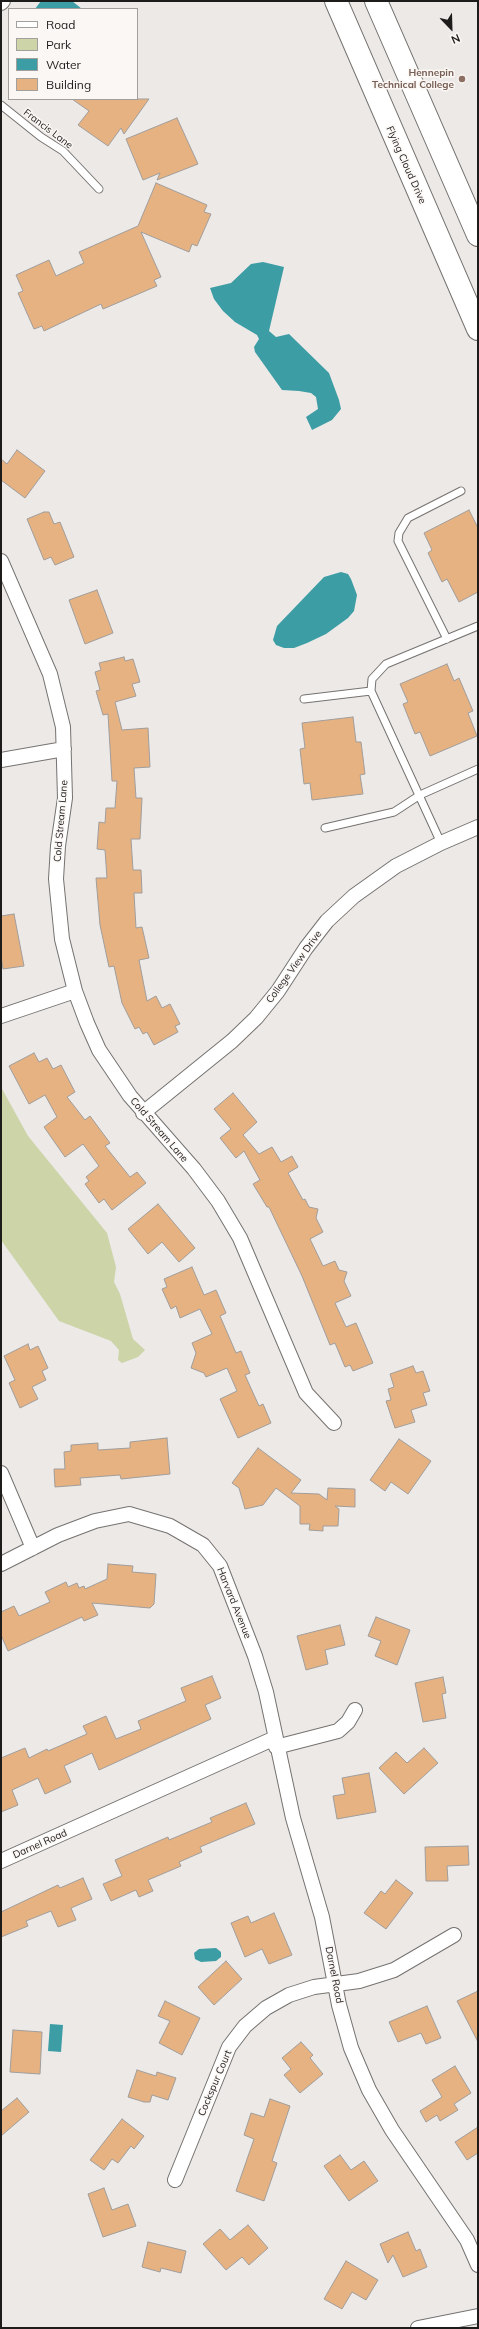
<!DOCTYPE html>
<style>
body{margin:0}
#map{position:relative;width:479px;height:2329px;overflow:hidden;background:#ece9e7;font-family:Mulish,sans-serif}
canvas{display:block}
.frame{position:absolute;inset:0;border:2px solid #1d1c1b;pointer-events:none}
.legend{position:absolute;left:8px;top:8px;width:130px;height:92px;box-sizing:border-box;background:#faf7f4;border:1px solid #a29f9d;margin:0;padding:5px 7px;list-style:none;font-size:12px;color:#1d1c1b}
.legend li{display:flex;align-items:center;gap:8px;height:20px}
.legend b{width:20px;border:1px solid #a29f9d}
.north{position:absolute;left:431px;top:8px;width:40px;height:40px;-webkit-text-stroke:3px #faf7f4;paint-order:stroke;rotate:157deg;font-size:11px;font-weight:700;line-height:16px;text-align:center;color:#1d1c1b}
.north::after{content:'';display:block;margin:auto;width:14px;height:18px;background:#1d1c1b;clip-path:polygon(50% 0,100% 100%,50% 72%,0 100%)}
</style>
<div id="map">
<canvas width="479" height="2329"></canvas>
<div class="frame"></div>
<ul class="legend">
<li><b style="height:5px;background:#fff"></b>Road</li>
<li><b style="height:11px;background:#ccd4a8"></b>Park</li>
<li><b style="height:11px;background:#3c9da4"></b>Water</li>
<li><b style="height:11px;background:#e7b281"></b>Building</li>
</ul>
<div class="north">N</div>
</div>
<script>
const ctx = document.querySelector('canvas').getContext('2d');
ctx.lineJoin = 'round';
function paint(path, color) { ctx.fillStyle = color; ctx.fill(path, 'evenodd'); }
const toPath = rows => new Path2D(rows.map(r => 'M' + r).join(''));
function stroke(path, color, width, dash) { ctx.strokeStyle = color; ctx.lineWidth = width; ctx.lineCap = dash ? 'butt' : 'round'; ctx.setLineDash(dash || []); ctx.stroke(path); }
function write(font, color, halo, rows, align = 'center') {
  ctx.font = font + ' Mulish,sans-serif'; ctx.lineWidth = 3; ctx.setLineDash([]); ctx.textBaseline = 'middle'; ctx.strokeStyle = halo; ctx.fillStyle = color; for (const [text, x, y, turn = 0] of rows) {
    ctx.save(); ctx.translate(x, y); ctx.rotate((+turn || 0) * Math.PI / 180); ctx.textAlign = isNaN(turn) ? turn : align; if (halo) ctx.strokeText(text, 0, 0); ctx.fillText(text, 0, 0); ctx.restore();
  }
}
const green = toPath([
 [1,1087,28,1136,107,1233,116,1267,114,1282,120,1294,133,1339,145,1350,138,1357,122,1363,118,1360,119,1350,111,1341,59,1321,1,1240]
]);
const water = toPath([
 [41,1,72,1,82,9,35,9],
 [263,262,284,267,269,331,276,337,289,334,329,373,339,400,341,409,332,420,312,430,306,417,318,409,316,397,311,393,299,391,282,390,255,352,254,347,259,339,257,335,235,322,223,311,214,299,210,288,231,283,251,264],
 [341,572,348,574,351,579,357,595,354,611,348,618,326,634,307,643,294,648,284,648,276,645,273,640,277,626,324,577],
 [216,1948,221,1952,221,1957,216,1961,201,1962,195,1959,194,1953,199,1949],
 [50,2024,63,2025,61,2052,48,2051]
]);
const building = toPath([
 [72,99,149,99,124,134,121,128,108,146,78,125,89,111,72,99],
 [177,118,198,164,157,180,160,173,143,180,126,139,177,118],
 [156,183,207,205,204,212,211,214,197,246,192,244,189,252,141,232,161,277,154,280,157,286,103,309,101,304,44,331,42,326,34,329,18,293,23,291,16,275,49,260,56,276,84,263,79,252,138,226,156,183],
 [17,450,45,471,25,498,1,480,1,459,7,464,17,450],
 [469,510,478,528,478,592,459,602,447,579,442,582,428,553,432,550,424,533,469,510],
 [44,512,49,512,54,524,60,522,74,557,55,565,51,557,44,560,27,519,44,512],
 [97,590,113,633,85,644,69,600,97,590],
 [124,657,125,661,133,659,140,682,132,684,136,696,115,702,122,730,148,728,150,767,134,768,136,798,142,798,140,839,131,839,133,870,141,870,142,893,134,893,136,928,142,927,149,958,139,960,147,1001,156,996,162,1008,170,1004,180,1024,175,1026,178,1032,154,1045,147,1032,143,1034,139,1027,135,1029,122,1003,114,966,109,967,100,925,96,878,107,878,105,850,97,849,99,822,105,823,106,808,115,808,117,781,112,781,108,714,103,715,96,691,100,690,95,672,101,670,99,663,124,657],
 [447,664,454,681,459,678,473,711,468,713,477,736,430,756,420,732,415,734,403,704,408,702,400,684,447,664],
 [353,717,356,742,361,742,365,774,360,775,363,794,312,800,310,783,304,784,300,749,305,748,302,723,353,717],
 [14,914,24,966,3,969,1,957,1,916,14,914],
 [34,1053,39,1062,47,1058,53,1069,61,1065,75,1092,67,1097,85,1120,90,1116,110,1143,105,1146,130,1177,137,1172,146,1183,112,1210,104,1199,99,1203,85,1184,89,1181,86,1177,99,1166,83,1144,65,1157,44,1127,57,1117,45,1095,29,1104,9,1066,34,1053],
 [233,1093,257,1122,243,1135,259,1154,272,1147,281,1162,292,1156,298,1167,288,1173,303,1200,305,1199,309,1207,318,1209,316,1218,323,1232,310,1239,323,1266,335,1261,339,1270,347,1272,344,1281,351,1296,335,1303,346,1327,356,1323,373,1363,353,1371,350,1365,345,1367,335,1343,330,1345,302,1276,269,1207,267,1207,253,1184,260,1180,244,1151,236,1158,220,1138,231,1129,214,1109,233,1093],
 [158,1204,195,1248,179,1262,162,1242,148,1254,128,1229,158,1204],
 [192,1267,204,1295,216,1290,226,1313,220,1316,236,1353,241,1351,250,1373,245,1375,259,1406,263,1404,271,1423,238,1438,220,1399,237,1391,227,1368,206,1377,204,1373,191,1368,196,1353,192,1343,212,1334,200,1309,180,1318,176,1306,171,1309,162,1289,167,1287,164,1279,192,1267],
 [28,1344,30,1350,38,1346,48,1368,42,1371,46,1380,32,1387,38,1399,20,1408,9,1383,15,1380,4,1356,28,1344],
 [413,1366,416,1373,423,1371,430,1391,423,1393,427,1405,411,1410,415,1422,395,1428,386,1401,391,1400,388,1389,394,1387,390,1374,413,1366],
 [167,1438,170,1474,121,1479,120,1475,80,1478,81,1485,55,1487,54,1469,65,1469,64,1452,71,1451,71,1445,98,1443,98,1450,130,1448,130,1442,167,1438],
 [399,1439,431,1461,408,1494,391,1482,385,1491,370,1480,399,1439],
 [258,1448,301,1480,291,1493,319,1494,327,1500,328,1488,355,1489,355,1507,335,1506,339,1509,338,1526,323,1526,323,1531,309,1530,310,1524,300,1524,300,1506,276,1488,263,1505,245,1509,239,1488,232,1483,258,1448],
 [108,1564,133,1566,132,1572,156,1574,154,1604,150,1608,92,1603,98,1615,84,1621,82,1617,8,1651,1,1635,1,1612,14,1606,19,1616,50,1602,45,1592,66,1582,68,1587,77,1583,79,1588,84,1586,85,1589,107,1579,108,1564],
 [376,1617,410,1630,397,1665,375,1656,381,1641,368,1636,376,1617],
 [340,1625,345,1645,325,1650,328,1664,306,1670,297,1636,340,1625],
 [212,1676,221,1698,205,1705,211,1719,99,1770,92,1753,64,1766,71,1782,45,1794,38,1778,12,1790,18,1805,1,1812,1,1758,25,1748,29,1758,47,1749,48,1751,87,1734,83,1726,106,1716,116,1739,141,1729,138,1721,186,1701,181,1688,212,1676],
 [443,1677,446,1693,442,1694,446,1718,423,1722,415,1683,443,1677],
 [424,1748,438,1763,404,1794,379,1768,396,1752,407,1763,424,1748],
 [369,1773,376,1812,337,1819,333,1796,345,1794,342,1778,369,1773],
 [246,1803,255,1824,200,1847,202,1852,179,1862,181,1866,148,1880,153,1891,139,1897,136,1890,111,1901,103,1884,122,1876,115,1860,168,1837,169,1840,212,1822,210,1818,246,1803],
 [468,1846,469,1865,447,1866,448,1881,426,1881,425,1847,468,1846],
 [83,1878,92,1899,71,1908,76,1920,58,1927,51,1911,26,1921,28,1926,1,1937,1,1912,58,1885,60,1888,83,1878],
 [396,1880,413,1893,386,1929,364,1913,381,1891,385,1894,396,1880],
 [274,1913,292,1955,269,1964,262,1949,245,1957,231,1923,248,1916,251,1923,274,1913],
 [226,1961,242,1979,214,2005,198,1987,226,1961],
 [478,1991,478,2042,457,2001,478,1991],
 [165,2001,200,2018,182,2055,159,2043,170,2021,158,2016,165,2001],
 [427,2006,441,2038,426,2044,421,2033,398,2042,389,2022,427,2006],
 [13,2030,42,2032,40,2074,10,2072,13,2030],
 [301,2042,313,2055,310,2058,323,2074,300,2093,284,2075,291,2069,282,2058,301,2042],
 [455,2066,471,2093,454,2104,458,2110,440,2121,437,2115,426,2122,420,2111,442,2097,432,2080,455,2066],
 [137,2070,156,2076,157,2072,176,2078,168,2100,152,2095,150,2102,144,2102,128,2097,137,2070],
 [17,2098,29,2112,1,2136,1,2111,17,2098],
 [270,2099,290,2106,272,2161,277,2163,264,2201,236,2191,254,2139,244,2135,251,2113,264,2117,270,2099],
 [122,2119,144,2136,134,2149,131,2146,118,2163,112,2159,104,2170,90,2160,122,2119],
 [478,2127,478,2153,467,2160,455,2142,478,2127],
 [340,2155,351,2170,364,2161,378,2181,349,2201,324,2166,340,2155],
 [104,2188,112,2210,128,2204,136,2226,103,2237,88,2194,104,2188],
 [248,2225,268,2248,249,2265,242,2257,226,2270,203,2244,220,2229,230,2240,248,2225],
 [408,2232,416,2251,420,2249,427,2267,403,2277,393,2255,388,2263,380,2244,408,2232],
 [148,2242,186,2251,181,2273,161,2268,160,2272,142,2267,148,2242],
 [346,2261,378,2280,366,2300,352,2292,342,2309,324,2299,346,2261]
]);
const service = toPath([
 [1,105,41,137,63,151,99,189],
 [447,639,398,541,399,533,408,518,461,491],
 [304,699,371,691],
 [325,828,394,812,420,795,478,769],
 [441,843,371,691,372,679,386,664,478,626]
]);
const minor = toPath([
 [1,3,3,1],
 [1,561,50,674,63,727,65,798,58,846,56,879,62,939,75,991,87,1023,99,1050,130,1096,194,1169,218,1201,240,1238,306,1393,334,1423],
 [1,760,64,749],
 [1,1016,75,991],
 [143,1113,232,1041,256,1018,278,991,306,948,327,921,354,896,396,866,441,843,478,827],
 [1,1473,33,1548],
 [1,1564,58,1535,95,1521,129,1514,170,1526,203,1545,220,1566,255,1656,266,1692,293,1818,322,1917,339,2005,351,2048,369,2090,392,2130,467,2240,478,2265],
 [276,1747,338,1731,348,1722,355,1710],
 [1,1861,275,1738],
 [175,2180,229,2047,245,2026,266,2008,289,1995,314,1987,359,1981,394,1970,454,1935],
 [418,2328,478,2316]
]);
const primary = toPath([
 [336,1,478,329],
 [376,1,478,235]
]);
const markers = [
 [462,79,4,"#8d6e63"]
];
const educationNames = [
 ["Hennepin",454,73],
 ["Technical College",454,85]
];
const streetNames = [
 ["Francis Lane",48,129,37],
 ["Flying Cloud Drive",406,165,66],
 ["Cold Stream Lane",61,821,-85],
 ["College View Drive",294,967,-54],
 ["Cold Stream Lane",159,1130,49],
 ["Harvard Avenue",234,1603,68],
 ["Darnel Road",40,1844,-24],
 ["Darnel Road",334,1975,79],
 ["Cockspur Court",215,2083,-67]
];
paint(green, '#ccd4a8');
paint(water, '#3c9da4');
paint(building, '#e7b281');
stroke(building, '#a09d9b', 1);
stroke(service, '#757270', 9);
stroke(minor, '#757270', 16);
stroke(primary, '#757270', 24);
stroke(service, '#fff', 7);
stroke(minor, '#fff', 14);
stroke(primary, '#fff', 22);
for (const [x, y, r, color] of markers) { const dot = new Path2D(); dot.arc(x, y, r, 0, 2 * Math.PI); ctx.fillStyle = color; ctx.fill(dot); stroke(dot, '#faf7f4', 1.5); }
write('bold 10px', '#785e54', '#faf7f4', educationNames, 'right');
write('10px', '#1d1c1b', '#faf7f4', streetNames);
</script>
